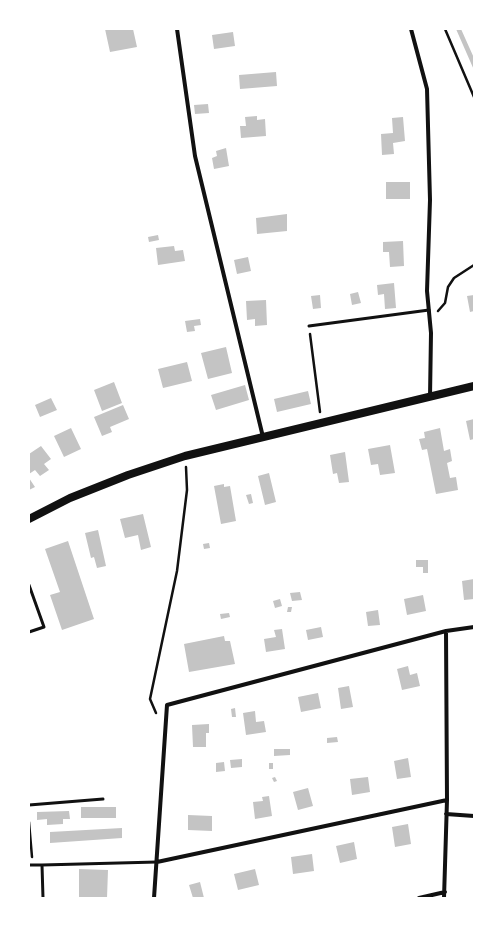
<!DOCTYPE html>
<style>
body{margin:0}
#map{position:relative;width:503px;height:927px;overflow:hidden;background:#fff;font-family:Spectral,serif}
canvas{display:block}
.frame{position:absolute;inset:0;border:30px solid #fff;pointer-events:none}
</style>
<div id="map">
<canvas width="503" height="927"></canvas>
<div class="frame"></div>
</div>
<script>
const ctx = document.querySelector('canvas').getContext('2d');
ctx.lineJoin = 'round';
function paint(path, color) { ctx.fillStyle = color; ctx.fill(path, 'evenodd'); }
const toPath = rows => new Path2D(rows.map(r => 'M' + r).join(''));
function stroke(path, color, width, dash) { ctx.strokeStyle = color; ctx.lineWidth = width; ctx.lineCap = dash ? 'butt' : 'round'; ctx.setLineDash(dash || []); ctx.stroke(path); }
const building = toPath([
 [105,29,133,29,137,47,110,52],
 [456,29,461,29,474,58,474,70],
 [233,32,235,46,214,49,212,35],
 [276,72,277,86,240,89,239,75],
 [208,104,209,113,195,114,194,105],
 [257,116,257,120,265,119,266,136,241,138,240,126,246,126,245,117],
 [403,117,405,141,393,143,394,154,382,155,381,134,393,133,392,118],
 [226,148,229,166,214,169,212,158,217,156,216,151],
 [386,182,410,182,410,199,386,199],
 [287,214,287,231,257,234,256,218],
 [158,235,159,240,149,242,148,237],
 [403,241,404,266,390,267,389,252,383,252,383,242],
 [174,246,175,251,183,250,185,261,158,265,156,248],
 [248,257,251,271,237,274,234,260],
 [394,283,396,308,385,309,384,294,378,295,377,285],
 [358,292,361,303,352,305,350,294],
 [320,295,321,308,313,309,311,296],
 [474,295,474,311,470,312,467,296],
 [266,300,267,325,255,326,255,319,247,320,246,301],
 [200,319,201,325,194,326,195,331,187,332,185,321],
 [226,347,232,373,208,379,201,353],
 [187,362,192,381,163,388,158,369],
 [114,382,122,403,102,411,94,390],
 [245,385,249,400,216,410,211,395],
 [308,391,311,404,277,412,274,399],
 [51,398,57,410,40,417,35,405],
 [123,405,129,419,110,427,112,432,102,436,94,417],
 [474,419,474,439,470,440,466,421],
 [71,428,81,449,64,457,54,436],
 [440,428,444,451,450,449,452,461,447,463,450,478,456,477,458,490,436,494,427,449,422,450,419,439,425,438,424,432],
 [390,445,395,473,380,475,378,464,371,465,368,449],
 [41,446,51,459,44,464,49,470,40,476,35,470,29,474,29,454],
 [345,452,349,482,339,483,337,473,333,474,330,455],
 [269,473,276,502,265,505,258,476],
 [29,478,35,487,29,490],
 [224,484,224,487,230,486,236,521,221,524,214,486],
 [251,494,253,503,249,504,246,495],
 [143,514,151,547,141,550,138,535,125,538,120,519],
 [98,530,106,566,97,568,94,557,91,558,85,533],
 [68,541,94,619,62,630,50,595,60,592,45,549],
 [209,543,210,548,204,549,203,544],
 [416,560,428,560,428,573,423,573,423,567,416,567],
 [474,579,474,599,464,600,462,581],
 [300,592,302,600,292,601,290,593],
 [423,595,426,611,407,615,404,599],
 [280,599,282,606,275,608,273,601],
 [288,607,292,607,291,612,287,612],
 [378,610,380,625,368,626,366,612],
 [229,613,230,617,221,619,220,614],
 [321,627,323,637,308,640,306,630],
 [282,629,285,649,266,652,264,639,276,637,274,630],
 [224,636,225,641,230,641,235,664,189,672,184,644],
 [408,666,410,675,417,673,420,686,402,690,397,669],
 [349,686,353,707,341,709,338,688],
 [318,693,321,708,301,712,298,697],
 [235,708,236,717,232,717,231,709],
 [255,711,256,722,264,721,266,732,246,735,243,713],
 [209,724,209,733,206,733,206,747,193,747,192,725],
 [337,737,338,742,327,743,327,738],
 [274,749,290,749,290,755,274,756],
 [408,758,411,777,397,779,394,761],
 [242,759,242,767,231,768,230,760],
 [224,762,225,771,216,772,216,763],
 [269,763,273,763,273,769,269,769],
 [275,777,277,781,274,782,272,778],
 [368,777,370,792,352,795,350,779],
 [308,788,313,806,298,810,293,792],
 [269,796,272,816,255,819,253,802,263,801,262,797],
 [81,807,116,807,116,818,81,818],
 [69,811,70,819,63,819,63,824,47,825,47,819,37,820,37,812],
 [188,815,212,816,212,831,188,830],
 [408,824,411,844,395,847,392,827],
 [122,828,122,838,50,843,50,832],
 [354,842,357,859,340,863,336,846],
 [312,854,314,871,293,874,291,857],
 [79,869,108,870,107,898,79,898],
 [255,869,259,885,238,890,234,874],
 [200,882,204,898,193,898,189,885]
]);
const path = toPath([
 [445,29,474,97],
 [438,311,445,303,448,287,454,278,474,265],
 [310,334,320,412],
 [156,713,150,699,177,571,187,490,186,467],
 [29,822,32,857]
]);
const service = toPath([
 [309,326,429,310],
 [29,585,44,627,29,632],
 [29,805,103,799],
 [29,865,42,865],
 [43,898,42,865,157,862]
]);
const minor = toPath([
 [177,29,195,156,263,437],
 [411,29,427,89,430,200,427,291,431,333,430,397],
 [446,814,474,816],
 [157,862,447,800],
 [154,898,167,705,446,631,474,627],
 [419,898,445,892],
 [444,898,447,800,446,631]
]);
const secondary = toPath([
 [29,519,70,498,128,475,185,456,474,386]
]);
paint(building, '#c4c4c4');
stroke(path, '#111', 2.5);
stroke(service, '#111', 3);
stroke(minor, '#111', 4);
stroke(secondary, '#111', 8);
</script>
